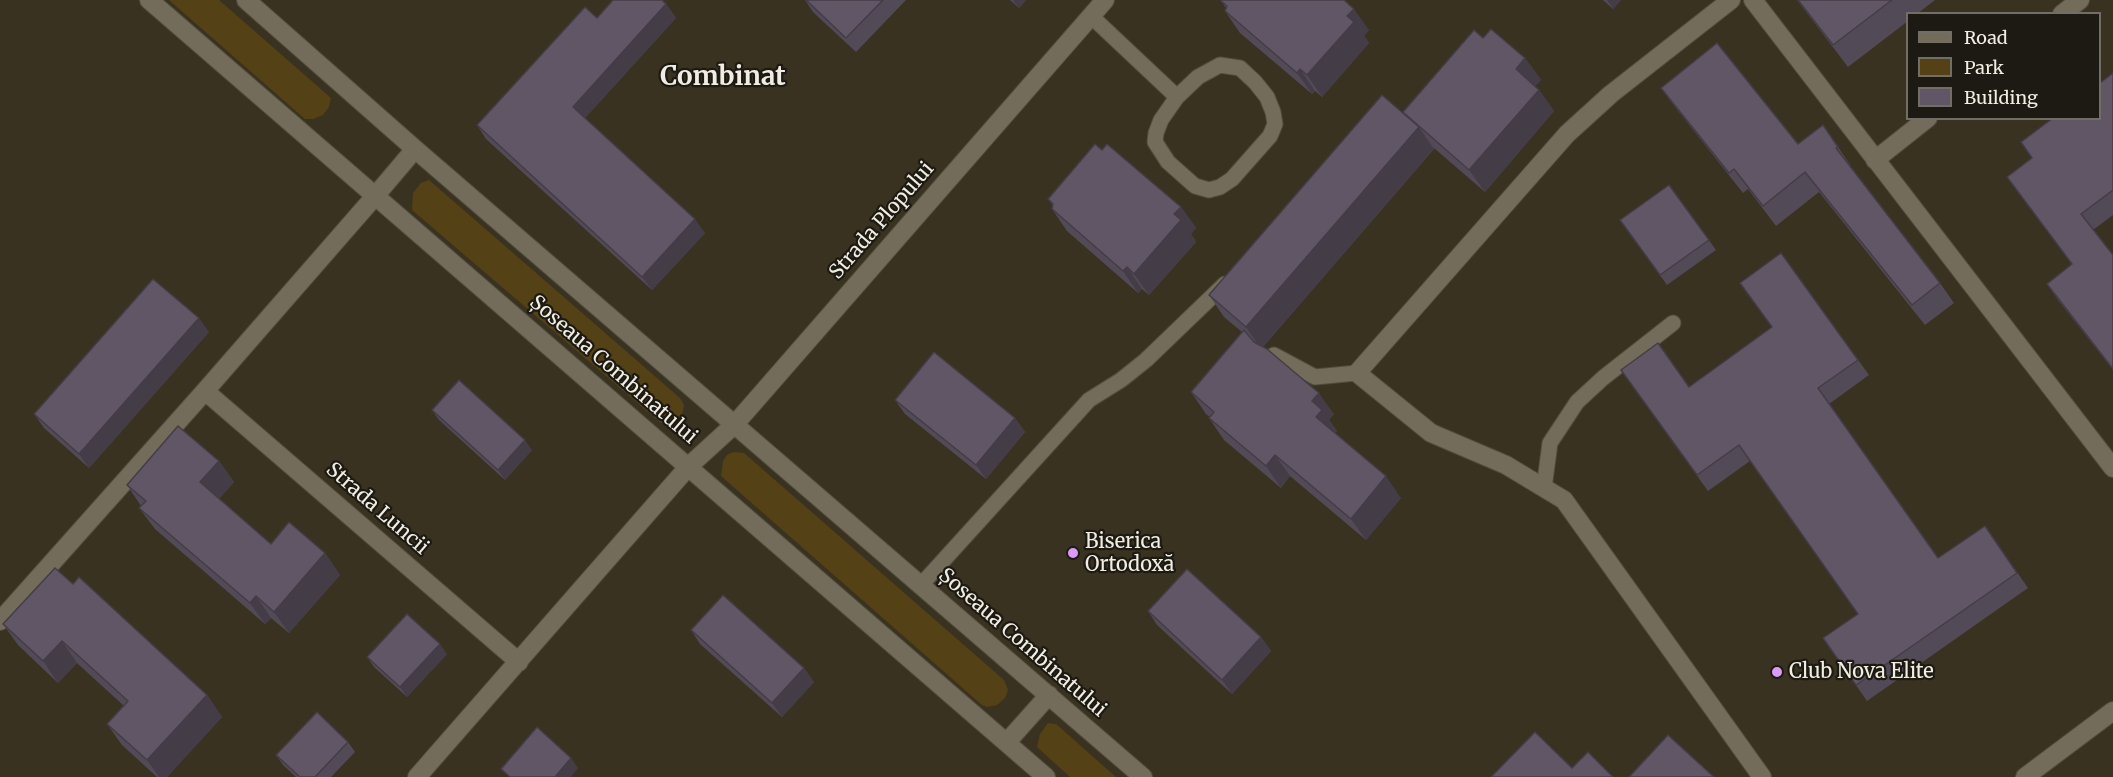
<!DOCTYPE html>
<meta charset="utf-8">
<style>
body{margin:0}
#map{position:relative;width:2113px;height:777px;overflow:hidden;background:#393221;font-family:Merriweather,serif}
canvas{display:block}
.legend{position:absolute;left:1906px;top:12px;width:195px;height:108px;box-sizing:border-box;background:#1d1a13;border:2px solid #726e66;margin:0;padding:8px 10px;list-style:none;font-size:18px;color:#f1ede2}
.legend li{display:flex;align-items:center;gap:12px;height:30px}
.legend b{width:30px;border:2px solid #726e66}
</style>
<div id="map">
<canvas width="2113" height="777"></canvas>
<ul class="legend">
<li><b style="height:8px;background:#746c5a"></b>Road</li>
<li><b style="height:16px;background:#544216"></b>Park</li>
<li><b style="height:16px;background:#615666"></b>Building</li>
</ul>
</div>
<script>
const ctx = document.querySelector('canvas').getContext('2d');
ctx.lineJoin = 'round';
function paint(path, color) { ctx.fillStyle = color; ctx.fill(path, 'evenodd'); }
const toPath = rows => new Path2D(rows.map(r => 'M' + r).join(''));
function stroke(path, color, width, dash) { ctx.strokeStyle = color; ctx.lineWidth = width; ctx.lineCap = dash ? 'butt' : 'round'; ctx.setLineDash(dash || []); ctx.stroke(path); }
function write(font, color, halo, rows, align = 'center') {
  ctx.font = font + ' Merriweather,serif'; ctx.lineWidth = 4.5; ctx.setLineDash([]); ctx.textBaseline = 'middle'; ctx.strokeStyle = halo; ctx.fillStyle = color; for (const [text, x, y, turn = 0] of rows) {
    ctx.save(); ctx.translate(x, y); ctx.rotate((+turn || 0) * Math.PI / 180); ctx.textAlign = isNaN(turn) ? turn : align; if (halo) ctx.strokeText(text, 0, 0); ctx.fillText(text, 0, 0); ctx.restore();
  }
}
const green = toPath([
 [169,0,219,0,331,98,329,107,323,115,313,119,305,119],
 [429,180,680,398,684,405,682,415,676,423,668,425,661,423,412,210,413,193,421,183],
 [733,452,744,453,1004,680,1008,690,1005,698,997,705,987,707,982,705,721,476,723,461,727,455],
 [1048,723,1056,724,1116,777,1070,777,1037,747,1040,734]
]);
const service = toPath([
 [1091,16,1177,97],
 [1220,65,1240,68,1255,82,1267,97,1273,112,1275,124,1270,136,1232,179,1220,187,1209,190,1195,186,1168,162,1155,142,1156,133,1161,120,1177,97,1198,77,1220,65],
 [1274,355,1315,377,1357,373],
 [1544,488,1550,443,1577,402,1603,378,1673,323],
 [921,585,1089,400,1121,380,1146,360,1225,284]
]);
const minor = toPath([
 [1731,0,1611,94,1567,134,1357,373,1431,433,1506,465,1564,500,1762,777],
 [1753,0,2113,468],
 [2062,14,2080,0],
 [1875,160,1928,118],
 [205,391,519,662],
 [0,621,205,391,376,195],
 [417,777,689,466,735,424,1105,0]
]);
const secondary = toPath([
 [149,0,1046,777],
 [246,0,415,149,1143,777],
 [376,195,415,149],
 [1007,742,1049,695],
 [2025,777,2113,711]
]);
const wall = toPath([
 [805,0,906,0,856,52,813,12],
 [1010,0,1026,0,1019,8],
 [1603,0,1621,0,1613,9],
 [1797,0,1935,0,1917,14,1908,14,1908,21,1848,67],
 [1221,1,1369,30,1364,36,1369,43,1322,97,1315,91,1312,94,1240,33,1225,11,1226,8],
 [666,4,676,18,585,118,705,233,652,290,486,139,477,125,597,18],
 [1483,38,1525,58,1541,80,1535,86,1539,90,1554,111,1485,192,1434,148,1434,149,1263,347,1334,414,1329,420,1337,431,1335,433,1401,498,1366,540,1290,476,1281,488,1224,440,1209,418,1210,417,1206,414,1191,392,1242,332,1224,317,1209,295],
 [2113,73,2113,215,2093,230,2113,255,2113,370,2058,300,2047,284,2072,264,2007,177,2032,158],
 [1661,88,1798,144,1823,125,1851,166,1850,167,1940,283,1954,303,1925,325,1819,192,1776,226,1748,189,1743,193,1675,107],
 [1102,150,1181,207,1196,228,1191,234,1196,242,1149,295,1142,289,1138,293,1067,231,1052,209,1053,206,1048,199],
 [1669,185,1716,250,1667,285,1620,220],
 [1781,253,1869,375,1829,404,1938,558,1985,526,2028,588,1867,701,1823,638,1858,614,1750,461,1708,491,1621,370,1689,387,1772,327],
 [209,332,89,468,44,428,34,414],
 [895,400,1015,418,1025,432,986,479,905,414],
 [432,410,532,450,505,480,439,420],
 [219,461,234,482,219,499,271,544,325,553,340,575,289,633,271,618,265,624,155,529,139,508,141,506,127,485],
 [73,584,207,695,222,717,167,777,157,777,122,745,107,724,124,706,77,663,58,683,18,645,3,624],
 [1148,611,1261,637,1271,651,1232,694,1157,625],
 [691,630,804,668,814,682,782,717,700,644],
 [447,654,407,697,374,667,367,657],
 [348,742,355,752,331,777,296,777,283,765,276,755]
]);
const shadedWall = toPath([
 [1013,0,1026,0,1019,8],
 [1607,0,1621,0,1613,9],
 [666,4,676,18,582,121,573,107],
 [1354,9,1369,30,1364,36,1369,43,1322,97,1307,75,1347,16],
 [1525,58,1541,80,1531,91,1516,69],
 [1300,69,1315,91,1312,94,1297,73],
 [1539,90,1554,111,1485,192,1469,170],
 [1419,127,1434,149,1261,349,1246,327],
 [1181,207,1196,228,1191,234,1196,242,1149,295,1134,274,1174,214],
 [695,219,705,233,652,290,642,277],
 [1127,267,1142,289,1138,293,1123,271],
 [199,318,209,332,89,468,79,454],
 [1319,393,1334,414,1329,420,1337,431,1331,438,1316,417,1312,401],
 [1015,418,1025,432,986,479,976,465],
 [525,440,532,450,505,480,498,470],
 [1275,455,1290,476,1281,488,1266,466],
 [219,461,234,482,215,504,200,482],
 [1386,476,1401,498,1366,540,1351,519],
 [325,553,340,575,289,633,274,612],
 [256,596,271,618,265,624,250,603],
 [1261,637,1271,651,1232,694,1222,680],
 [62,641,77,663,58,683,43,661],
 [440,644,447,654,407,697,400,687],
 [804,668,814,682,782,717,772,703],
 [207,695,222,717,167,777,159,777,147,760],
 [571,758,578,768,571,777,555,777]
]);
const building = toPath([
 [613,0,662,0,666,4,573,107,695,219,642,277,477,125,585,7,597,18,613,0],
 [806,0,883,0,846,38,806,0],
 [1222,0,1344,0,1354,9,1347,16,1354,22,1307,75,1300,69,1297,73,1225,11,1227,6,1221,1,1222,0],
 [1798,0,1892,0,1833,45,1798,0],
 [1491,29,1525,58,1516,69,1539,90,1469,170,1403,112,1474,30,1483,38,1491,29],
 [1717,43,1798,144,1823,125,1838,147,1836,148,1940,283,1912,305,1805,172,1763,206,1734,169,1729,173,1661,88,1717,43],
 [2113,73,2113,190,2081,214,2113,255,2113,369,2047,284,2072,264,2007,177,2032,158,2021,142,2053,118,2100,118,2100,83,2113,73],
 [1382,95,1419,127,1246,327,1209,295,1382,95],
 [1095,144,1102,150,1107,144,1181,207,1174,214,1181,220,1134,274,1127,267,1123,271,1052,209,1053,204,1048,199,1095,144],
 [1669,185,1709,240,1660,275,1620,220,1669,185],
 [1781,253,1858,360,1818,388,1938,558,1985,526,2017,573,1856,685,1823,638,1858,614,1739,445,1697,475,1621,370,1658,343,1689,387,1772,327,1740,283,1781,253],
 [153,279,199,318,79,454,34,414,153,279],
 [1244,330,1254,342,1267,349,1319,393,1312,401,1322,410,1316,417,1386,476,1351,519,1275,455,1266,466,1209,418,1214,412,1191,392,1244,330],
 [934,352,1015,418,976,465,895,400,934,352],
 [459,380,525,440,498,470,432,410,459,380],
 [178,426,219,461,200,482,271,544,289,522,325,553,274,612,256,596,250,603,139,508,146,501,127,485,178,426],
 [55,568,73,584,79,577,207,695,147,760,107,724,128,701,62,641,43,661,3,624,55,568],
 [1187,569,1261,637,1222,680,1148,611,1187,569],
 [723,595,804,668,772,703,691,630,723,595],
 [407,614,440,644,400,687,367,657,407,614],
 [317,712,348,742,315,777,300,777,276,755,317,712],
 [537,727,571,758,555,777,510,777,501,769,537,727],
 [1535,732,1572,768,1588,752,1613,777,1491,777,1535,732],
 [1668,735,1714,777,1629,777,1668,735]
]);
const markers = [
 [1073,553,6,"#da9af6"],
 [1777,672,6,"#da9af6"]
];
const streetNames = [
 ["Strada Plopului",882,221,-49],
 ["Șoseaua Combinatului",613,370,41],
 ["Strada Luncii",377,509,41],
 ["Șoseaua Combinatului",1022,643,41]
];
const poiNames = [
 ["Biserica",1085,542],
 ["Ortodoxă",1085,565],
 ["Club Nova Elite",1789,672]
];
const districtNames = [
 ["Combinat",723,78]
];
paint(green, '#544216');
stroke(service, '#524d3e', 17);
stroke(minor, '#524d3e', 20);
stroke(secondary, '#524d3e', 20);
stroke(service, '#746c5a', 15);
stroke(minor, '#746c5a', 18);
stroke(secondary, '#746c5a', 18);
paint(wall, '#534a58');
paint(shadedWall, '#443c47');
paint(building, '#615666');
stroke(building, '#443c47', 1.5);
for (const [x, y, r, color] of markers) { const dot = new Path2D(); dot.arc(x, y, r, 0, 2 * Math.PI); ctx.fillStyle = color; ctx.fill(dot); stroke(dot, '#1d1a13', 2); }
write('20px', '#f1ede2', '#1d1a13', streetNames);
write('20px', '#f1ede2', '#1d1a13', poiNames, 'left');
write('bold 26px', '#f1ede2', '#1d1a13', districtNames);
</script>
